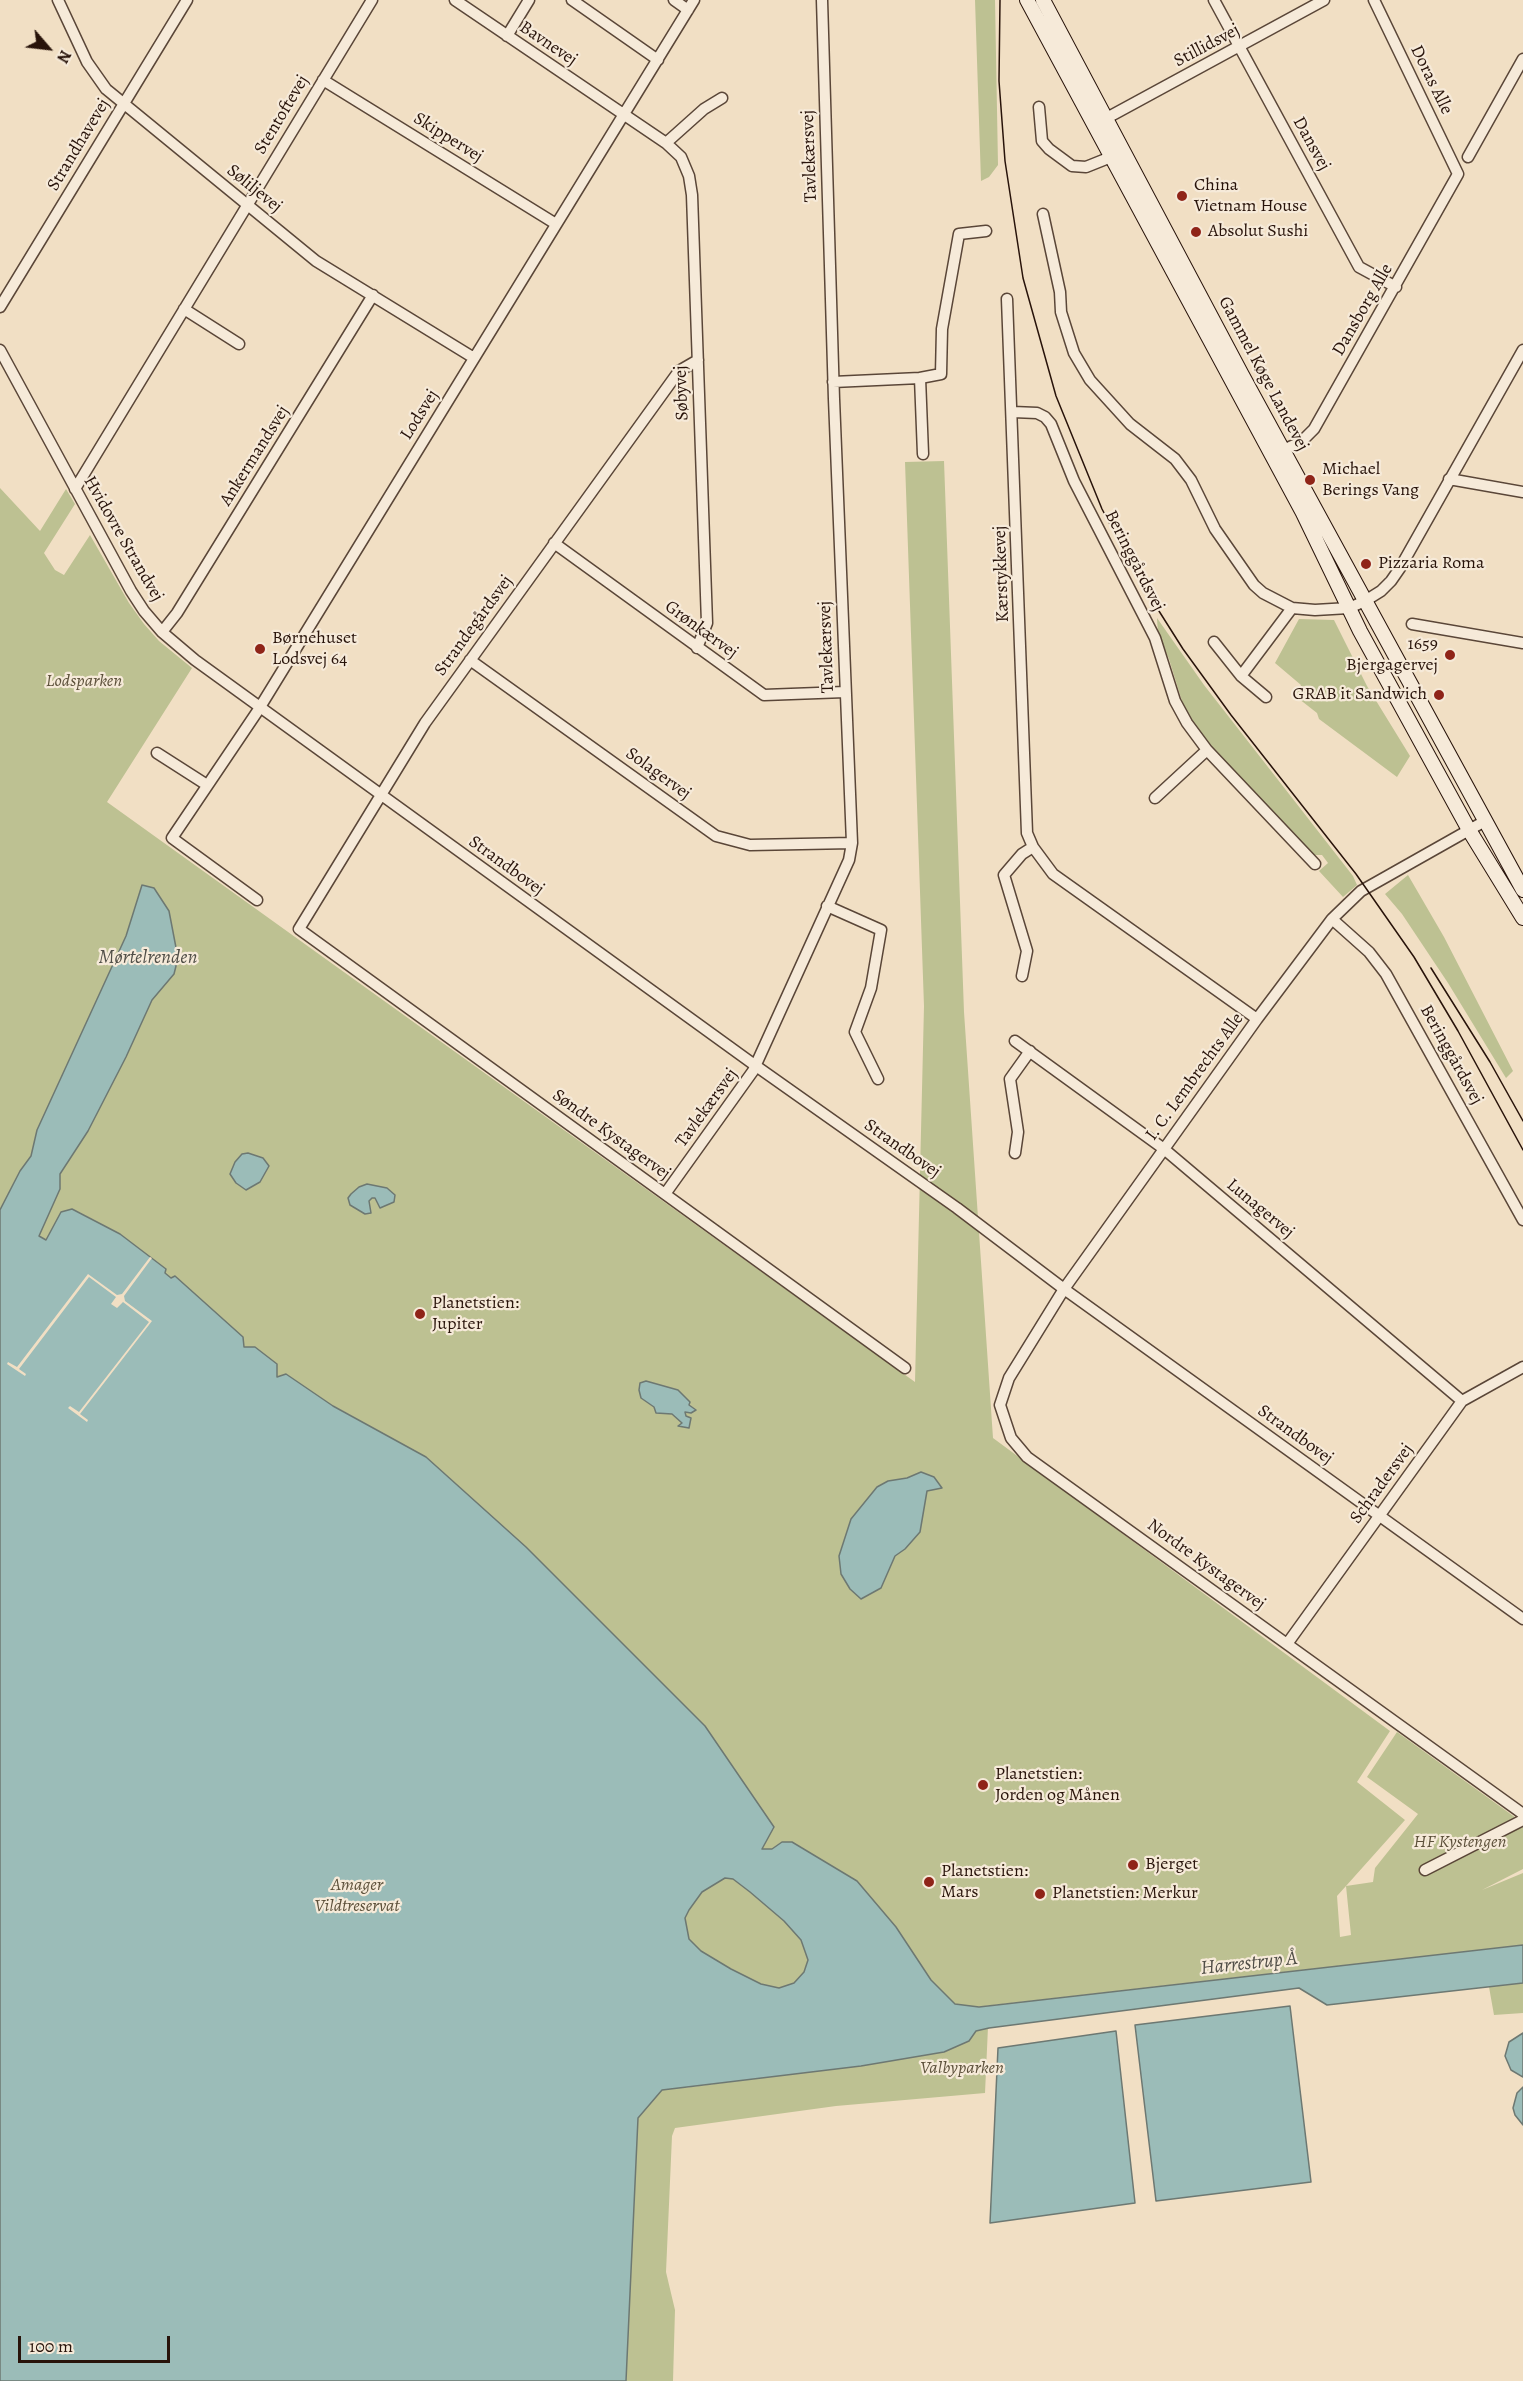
<!DOCTYPE html>
<meta charset="utf-8">
<style>
body{margin:0}
#map{position:relative;width:1523px;height:2381px;overflow:hidden;background:#f1dfc4;font-family:Alegreya,serif}
canvas{display:block}
.north{position:absolute;left:18px;top:18px;width:60px;height:60px;-webkit-text-stroke:4px #f6ead9;paint-order:stroke;rotate:118deg;font-size:16px;font-weight:700;line-height:24px;text-align:center;color:#28130a}
.north::after{content:'';display:block;margin:auto;width:21px;height:27px;background:#28130a;clip-path:polygon(50% 0,100% 100%,50% 72%,0 100%)}
.scale{position:absolute;left:18px;top:2336px;width:152px;height:27px;box-sizing:border-box;border:3px solid #28130a;border-top:0;padding-left:8px;font-size:18px;line-height:21px;white-space:nowrap;color:#28130a;-webkit-text-stroke:4px #f6ead9;paint-order:stroke}
</style>
<div id="map">
<canvas width="1523" height="2381"></canvas>
<div class="north">N</div>
<div class="scale">100 m</div>
</div>
<script>
const ctx = document.querySelector('canvas').getContext('2d');
ctx.lineJoin = 'round';
function paint(path, color) { ctx.fillStyle = color; ctx.fill(path, 'evenodd'); }
const toPath = rows => new Path2D(rows.map(r => 'M' + r).join(''));
function stroke(path, color, width, dash) { ctx.strokeStyle = color; ctx.lineWidth = width; ctx.lineCap = dash ? 'butt' : 'round'; ctx.setLineDash(dash || []); ctx.stroke(path); }
function write(font, color, halo, rows, align = 'center') {
  ctx.font = font + ' Alegreya,serif'; ctx.lineWidth = 4.5; ctx.setLineDash([]); ctx.textBaseline = 'middle'; ctx.strokeStyle = halo; ctx.fillStyle = color; for (const [text, x, y, turn = 0] of rows) {
    ctx.save(); ctx.translate(x, y); ctx.rotate((+turn || 0) * Math.PI / 180); ctx.textAlign = isNaN(turn) ? turn : align; if (halo) ctx.strokeText(text, 0, 0); ctx.fillText(text, 0, 0); ctx.restore();
  }
}
const green = toPath([
 [975,0,995,0,998,165,989,177,981,181],
 [944,461,964,1012,993,1438,1390,1731,1357,1782,1405,1820,1346,1886,1373,1882,1375,1868,1418,1814,1367,1777,1397,1732,1523,1823,1523,1869,1482,1890,1523,1873,1523,1945,976,2007,683,2088,864,2065,978,2028,988,2027,985,2093,836,2106,675,2128,672,2136,666,2272,675,2310,673,2381,0,2381,0,488,40,531,66,489,75,504,44,553,55,570,64,575,90,535,129,603,144,624,159,641,192,668,107,802,915,1382,924,1006,905,462],
 [142,886,154,888,32,1155,37,1130,126,936],
 [77,1211,120,1234,141,1250],
 [330,1404,352,1416,352,1417,329,1422],
 [719,1746,774,1827,773,1830],
 [782,1842,792,1842,816,1857,777,1846],
 [1346,1886,1351,1935,1340,1937,1337,1896],
 [1157,618,1204,685,1353,876,1357,885,1343,897,1319,871,1328,863,1322,855,1314,855,1206,742,1185,711,1169,659,1158,634],
 [1299,619,1334,620,1367,686,1410,756,1397,777,1319,719,1317,713,1294,695,1301,685,1275,663],
 [1408,875,1444,937,1513,1071,1506,1078,1448,983,1402,914,1385,894],
 [1523,1983,1523,2013,1494,2015,1489,1987]
]);
const water = toPath([
 [142,885,154,888,169,911,178,958,174,974,152,1000,126,1057,88,1131,60,1174,60,1189,39,1236,46,1240,61,1212,72,1209,120,1234,166,1269,165,1273,171,1278,175,1276,243,1337,244,1347,255,1347,277,1364,277,1377,286,1374,333,1406,426,1457,526,1547,705,1726,774,1827,762,1849,772,1849,782,1842,792,1842,857,1881,896,1927,931,1980,955,2004,979,2007,1523,1945,1523,1983,1327,2005,1299,1988,989,2028,976,2031,969,2041,944,2052,861,2066,662,2090,638,2118,626,2381,0,2381,0,1210,20,1171,31,1156,37,1130,126,936,142,885],
 [725,1878,733,1879,750,1892,784,1921,801,1940,808,1960,804,1972,794,1983,779,1988,761,1984,731,1969,701,1951,689,1939,685,1918,689,1910,702,1892,725,1878],
 [248,1153,263,1158,269,1166,260,1182,246,1190,236,1183,230,1174,235,1162,242,1154,248,1153],
 [367,1184,387,1188,395,1195,394,1202,380,1208,375,1198,372,1198,369,1201,371,1213,365,1214,350,1205,348,1198,351,1194,359,1187,367,1184],
 [646,1381,678,1390,690,1402,689,1405,696,1410,691,1413,685,1412,686,1416,691,1418,689,1428,678,1426,682,1423,672,1414,656,1413,654,1407,641,1398,639,1390,640,1383,646,1381],
 [921,1472,934,1477,942,1488,927,1491,920,1532,905,1549,895,1556,881,1588,861,1599,850,1589,841,1574,839,1556,851,1519,877,1487,888,1481,907,1478,921,1472],
 [1290,2006,1311,2182,1156,2201,1135,2025,1290,2006],
 [1116,2031,1135,2203,990,2223,998,2048,1116,2031],
 [1523,2033,1523,2077,1511,2070,1505,2056,1509,2042,1523,2033],
 [1523,2087,1523,2125,1515,2115,1513,2108,1517,2093,1523,2087]
]);
const pier = toPath([
 [150,1257,152,1258,124,1296,125,1301,152,1321,80,1414,88,1420,87,1422,68,1408,70,1406,79,1412,149,1322,123,1302,117,1308,111,1304,116,1297,89,1277,19,1369,26,1374,25,1376,7,1364,8,1362,17,1367,88,1274,117,1295,122,1294]
]);
const street = toPath([
 [58,0,87,62,106,89,316,261,474,358],
 [455,0,666,143,681,157,689,176,692,195,707,623,697,648],
 [572,0,658,60],
 [674,0,688,10],
 [1214,0,1359,267,1396,287],
 [507,36,529,0],
 [323,80,556,224],
 [1039,107,1042,141,1049,149,1072,166,1086,167,1111,157],
 [1105,119,1324,0],
 [666,143,704,109,722,98],
 [1468,157,1523,59],
 [1043,214,1060,292,1061,312,1074,353,1090,380,1130,424,1175,459,1191,480,1215,529,1254,585,1263,593,1292,608],
 [1007,299,1027,833,1033,847,1053,874,1257,1019],
 [0,307,187,0],
 [184,309,239,344],
 [0,350,131,591,144,611,162,632,195,660,756,1066,957,1208,1064,1289,1523,1619],
 [698,360,679,371,425,723,299,929,905,1368],
 [920,378,941,374,942,329,959,234,986,231],
 [833,382,920,378,923,454],
 [1013,412,1037,413,1045,417,1051,424,1074,481,1155,638,1175,701,1187,723,1207,750,1315,864],
 [1283,450,1301,442,1314,429,1458,174,1374,0],
 [1449,479,1523,492],
 [75,489,372,0],
 [554,543,764,695,845,692],
 [1412,624,1523,643],
 [162,632,177,613,373,295],
 [1214,642,1241,676,1266,697],
 [470,660,716,836,750,845,852,843],
 [1241,676,1292,608,1315,610,1349,608,1365,601,1381,591,1391,581,1400,568,1523,350],
 [157,753,207,785],
 [1155,798,1207,750],
 [1485,821,1361,891,1332,919,1257,1019,1064,1289,1009,1378,1000,1405,1011,1438,1027,1457,1523,1814],
 [257,900,172,838,257,712,694,0],
 [827,906,881,930,871,988,855,1032,878,1079],
 [1332,919,1369,952,1386,974,1523,1220],
 [1022,976,1027,951,1004,875,1022,854,1033,847],
 [1015,1041,1164,1149,1462,1401],
 [1015,1153,1018,1132,1010,1079,1030,1051],
 [665,1194,753,1071,849,860,852,843,834,399,822,0],
 [1287,1644,1462,1401,1523,1367],
 [1425,1870,1523,1820]
]);
const secondary = toPath([
 [1027,0,1303,513,1360,631,1469,830,1523,918],
 [1043,0,1242,375,1523,890]
]);
const tram = toPath([
 [1000,0,999,81,1005,161,1023,278,1056,396,1102,509,1140,581,1183,649,1231,715,1356,874,1414,957,1458,1031,1523,1150],
 [1431,968,1490,1062,1523,1121]
]);
const markers = [
 [1182,196,6,"#8f2418"],
 [1196,232,6,"#8f2418"],
 [1310,480,6,"#8f2418"],
 [1366,564,6,"#8f2418"],
 [260,649,6,"#8f2418"],
 [1450,655,6,"#8f2418"],
 [1439,695,6,"#8f2418"],
 [420,1314,6,"#8f2418"],
 [983,1785,6,"#8f2418"],
 [1133,1865,6,"#8f2418"],
 [929,1882,6,"#8f2418"],
 [1040,1894,6,"#8f2418"]
];
const streetNames = [
 ["Bavnevej",548,44,34],
 ["Stillidsvej",1207,46,-28],
 ["Doras Alle",1431,80,64],
 ["Stentoftevej",282,115,-59],
 ["Skippervej",448,138,32],
 ["Dansvej",1311,144,61],
 ["Strandhavevej",79,145,-59],
 ["Tavlekærsvej",810,156,-92],
 ["Søliljevej",254,189,39],
 ["Dansborg Alle",1363,310,-60],
 ["Gammel Køge Landevej",1263,374,62],
 ["Søbyvej",682,393,-92],
 ["Lodsvej",420,415,-58],
 ["Ankermandsvej",255,456,-58],
 ["Hvidovre Strandvej",123,539,60],
 ["Beringgårdsvej",1134,561,63],
 ["Kærstykkevej",1002,574,-92],
 ["Strandegårdsvej",474,626,-54],
 ["Grønkærvej",701,630,36],
 ["Tavlekærsvej",827,647,-92],
 ["Solagervej",658,774,36],
 ["Strandbovej",506,866,36],
 ["Beringgårdsvej",1451,1055,61],
 ["I. C. Lembrechts Alle",1195,1077,-54],
 ["Tavlekærsvej",707,1108,-54],
 ["Søndre Kystagervej",611,1135,36],
 ["Strandbovej",902,1149,35],
 ["Lunagervej",1260,1209,40],
 ["Strandbovej",1295,1435,36],
 ["Schradersvej",1382,1484,-54],
 ["Nordre Kystagervej",1206,1565,36]
];
const poiNames = [
 ["China",1194,186],
 ["Vietnam House",1194,207],
 ["Absolut Sushi",1208,232],
 ["Michael",1322,470],
 ["Berings Vang",1322,491],
 ["Pizzaria Roma",1378,564],
 ["Børnehuset",272,639],
 ["Lodsvej 64",272,660],
 ["1659",1438,645,"right"],
 ["Bjergagervej",1438,666,"right"],
 ["GRAB it Sandwich",1427,695,"right"],
 ["Planetstien:",432,1304],
 ["Jupiter",432,1325],
 ["Planetstien:",995,1775],
 ["Jorden og Månen",995,1796],
 ["Bjerget",1145,1865],
 ["Planetstien:",941,1872],
 ["Mars",941,1893],
 ["Planetstien: Merkur",1052,1894]
];
const parkNames = [
 ["Lodsparken",84,682],
 ["HF Kystengen",1460,1843],
 ["Amager",357,1886],
 ["Vildtreservat",357,1907],
 ["Valbyparken",962,2069]
];
const waterNames = [
 ["Mørtelrenden",148,958],
 ["Harrestrup Å",1249,1964,-6]
];
paint(green, '#bdc192');
paint(water, '#9bbcb8');
stroke(water, '#6d7872', 1.5);
paint(pier, '#f1dfc4');
stroke(street, '#5a4638', 13);
stroke(secondary, '#28130a', 16);
stroke(street, '#f6ead9', 10);
stroke(secondary, '#f6ead9', 14);
stroke(tram, '#28130a', 1.5);
for (const [x, y, r, color] of markers) { const dot = new Path2D(); dot.arc(x, y, r, 0, 2 * Math.PI); ctx.fillStyle = color; ctx.fill(dot); stroke(dot, '#f6ead9', 2); }
write('18px', '#28130a', '#f6ead9', streetNames);
write('18px', '#28130a', '#f6ead9', poiNames, 'left');
write('italic 18px', '#5c503a', '#f6ead9', parkNames);
write('italic 20px', '#504e47', '#f6ead9', waterNames);
</script>
